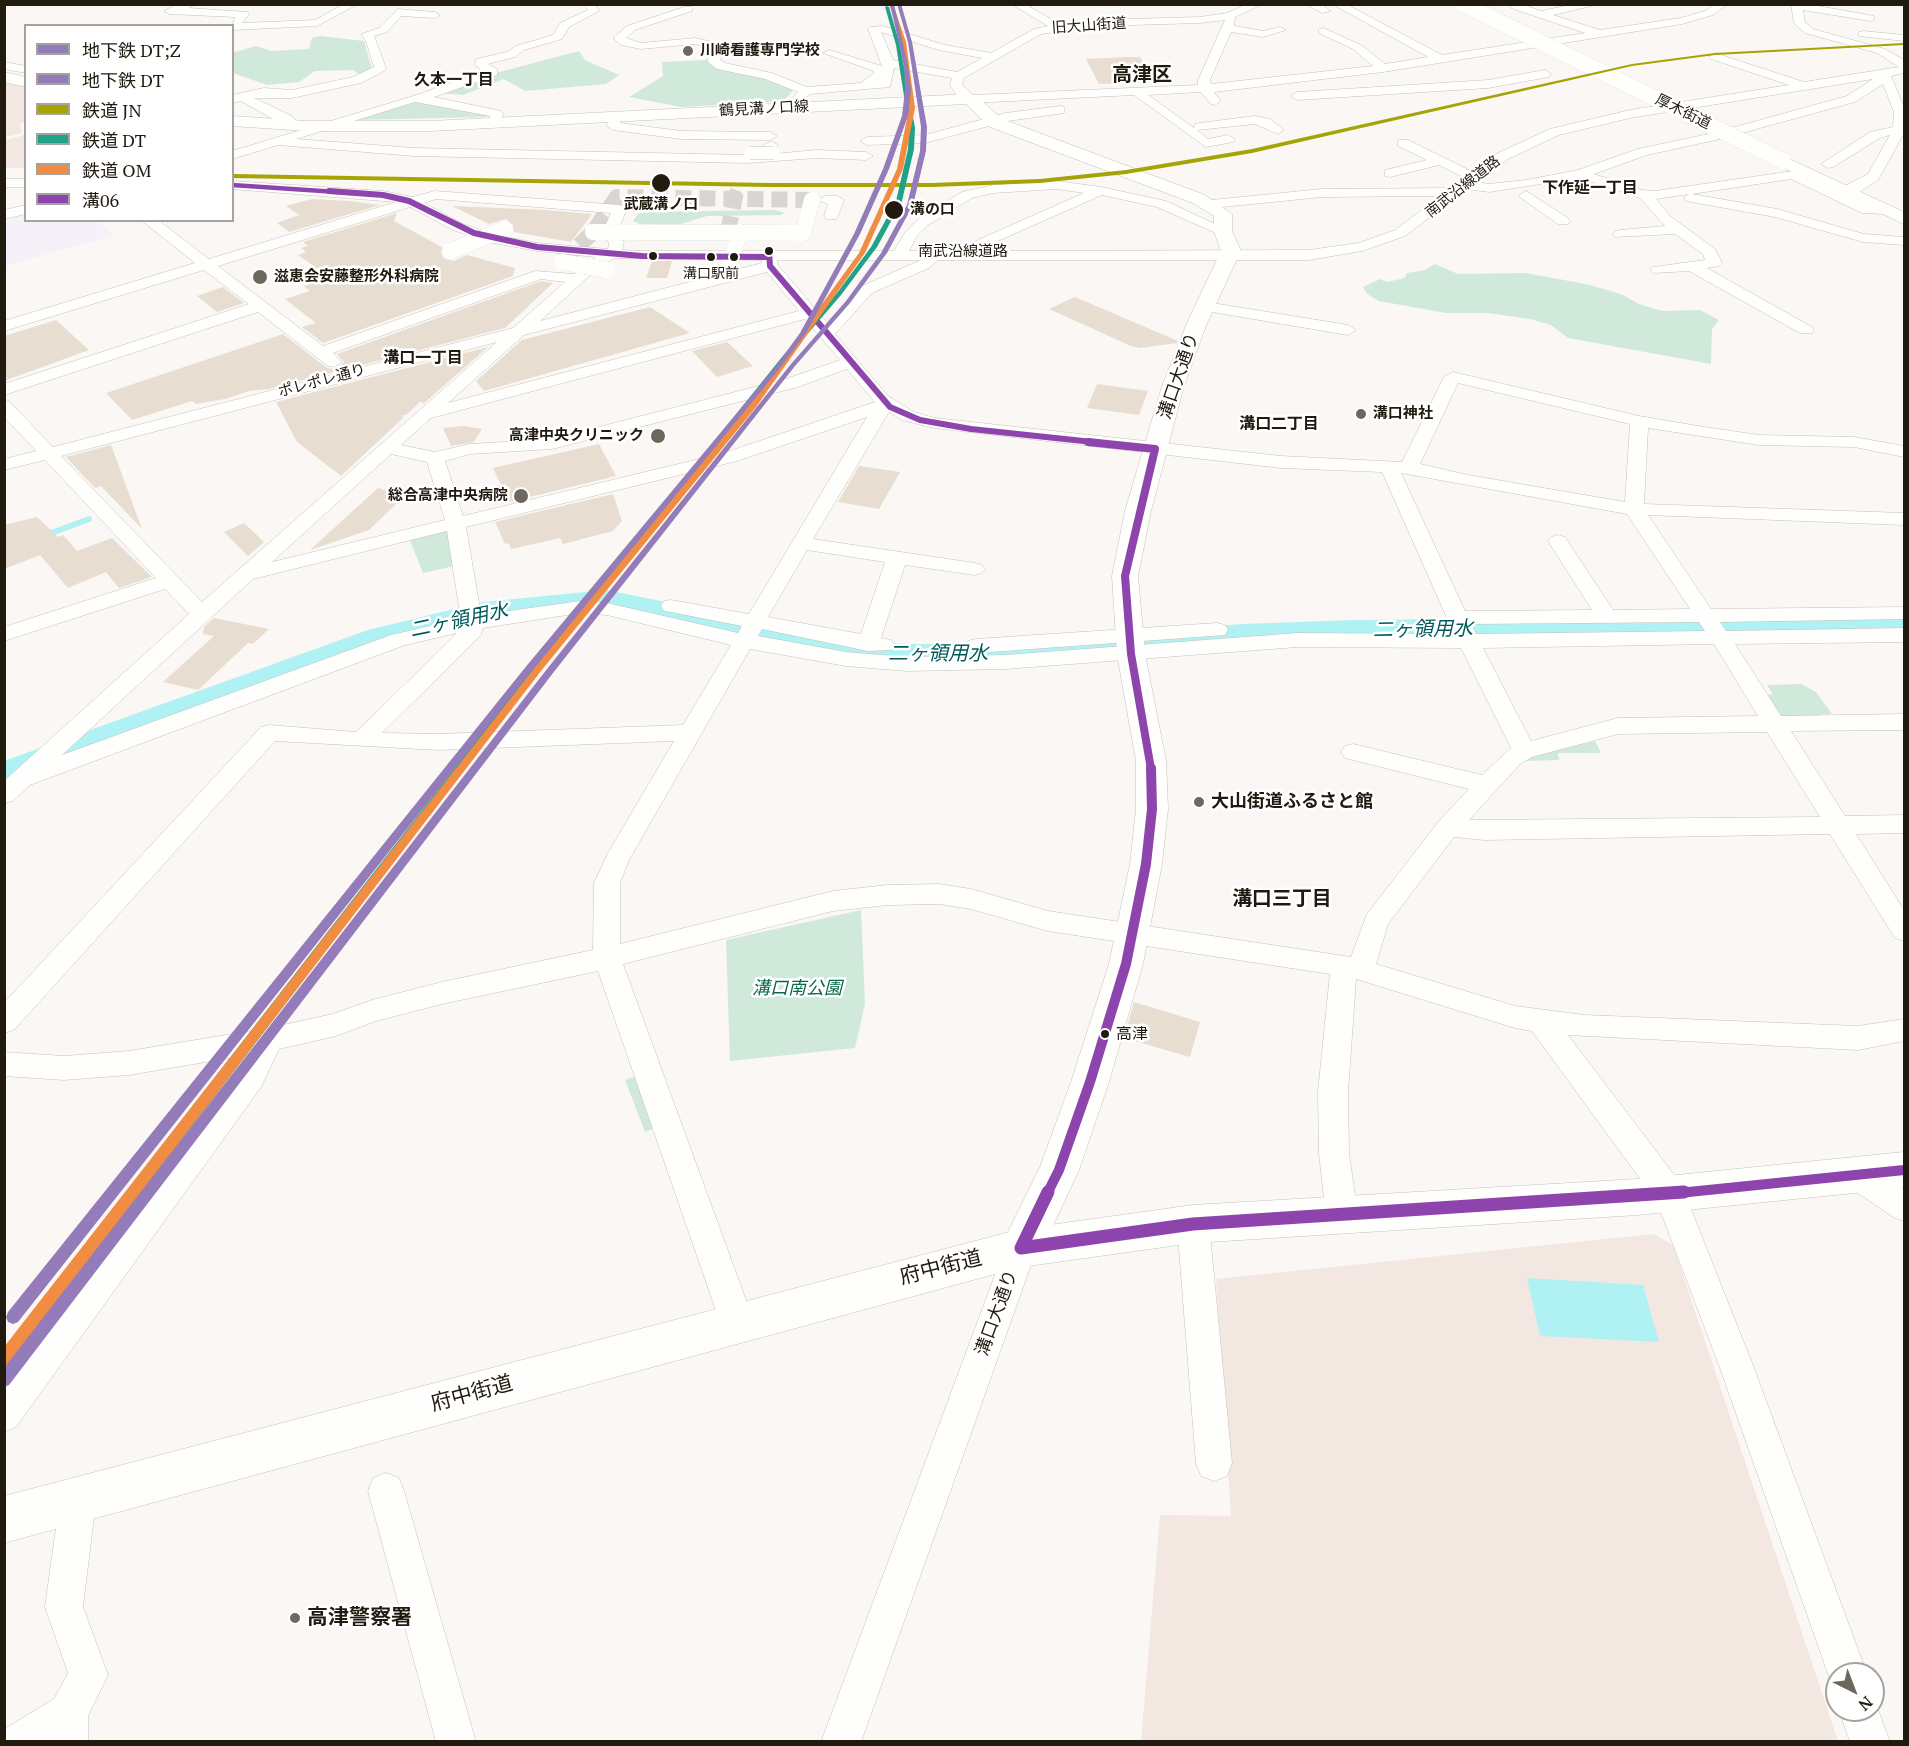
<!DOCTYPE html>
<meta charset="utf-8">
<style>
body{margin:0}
#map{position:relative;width:1909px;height:1746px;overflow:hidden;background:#faf7f4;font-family:"PT Serif","Noto Sans JP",serif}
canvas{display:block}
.frame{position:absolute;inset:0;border:6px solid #211a0e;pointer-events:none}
.legend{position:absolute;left:24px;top:24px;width:210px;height:198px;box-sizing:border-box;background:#fff;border:2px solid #a6a39f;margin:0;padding:8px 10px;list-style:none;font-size:18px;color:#211a0e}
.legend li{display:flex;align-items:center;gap:12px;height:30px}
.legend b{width:30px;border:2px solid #a6a39f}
.north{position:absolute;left:1825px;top:1662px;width:60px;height:60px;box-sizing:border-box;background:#fff;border:2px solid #a6a39f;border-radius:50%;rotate:138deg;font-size:16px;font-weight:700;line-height:24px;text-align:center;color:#211a0e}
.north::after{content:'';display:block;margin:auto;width:21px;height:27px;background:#6d675e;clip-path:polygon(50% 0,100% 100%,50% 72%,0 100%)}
</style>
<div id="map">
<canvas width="1909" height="1746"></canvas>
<div class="frame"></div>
<ul class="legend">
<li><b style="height:8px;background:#937cb9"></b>地下鉄 DT;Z</li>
<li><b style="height:8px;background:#937cb9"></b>地下鉄 DT</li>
<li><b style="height:8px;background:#a6a306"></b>鉄道 JN</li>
<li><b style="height:8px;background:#20a288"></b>鉄道 DT</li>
<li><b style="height:8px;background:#f18c43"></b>鉄道 OM</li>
<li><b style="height:8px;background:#8e44ad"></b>溝06</li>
</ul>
<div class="north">N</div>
</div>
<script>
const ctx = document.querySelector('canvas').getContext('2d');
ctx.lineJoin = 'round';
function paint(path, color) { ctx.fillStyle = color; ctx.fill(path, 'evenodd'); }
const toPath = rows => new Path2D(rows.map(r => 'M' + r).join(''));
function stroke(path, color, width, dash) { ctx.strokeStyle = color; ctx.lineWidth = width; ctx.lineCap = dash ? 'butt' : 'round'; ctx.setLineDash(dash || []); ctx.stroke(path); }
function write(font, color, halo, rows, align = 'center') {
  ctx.font = font + ' "PT Serif","Noto Sans JP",serif'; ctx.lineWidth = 5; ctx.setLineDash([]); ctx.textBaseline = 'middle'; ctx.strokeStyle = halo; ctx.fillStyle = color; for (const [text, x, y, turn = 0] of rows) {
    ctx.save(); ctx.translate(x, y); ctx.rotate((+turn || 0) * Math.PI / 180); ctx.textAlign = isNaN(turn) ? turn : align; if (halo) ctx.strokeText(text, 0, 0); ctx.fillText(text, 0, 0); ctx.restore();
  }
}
const commercial = toPath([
 [25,215,26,220,96,221,115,235,5,266,5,221]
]);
const education = toPath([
 [4,81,26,86,25,122,20,124,22,133,5,137],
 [25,135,25,168,5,168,5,140],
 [1654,1234,1673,1245,1838,1741,1141,1742,1160,1515,1231,1516,1216,1279]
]);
const green = toPath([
 [319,36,364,41,372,69,359,74,353,70,315,71,299,82,267,85,233,73,232,53,256,46,272,51,309,49,312,38],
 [579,51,585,60,619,75,606,84,525,91,504,79,463,95,439,93,492,74],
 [707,60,712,66,767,79,793,90,784,101,681,107,629,97,663,76,662,62],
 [417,100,488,113,486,117,352,120],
 [775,210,785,213,781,215,707,216,678,225,642,225,633,221,638,214,644,212],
 [1435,264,1458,274,1525,273,1586,284,1621,294,1639,304,1662,311,1700,310,1719,320,1712,329,1711,364,1568,338,1551,325,1530,319,1488,313,1446,313,1379,301,1367,294,1363,287,1380,279,1387,282,1405,278,1407,273,1425,270],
 [449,529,454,566,423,573,409,538],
 [1801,684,1816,692,1832,714,1822,714,1825,719,1782,720,1765,695,1773,694,1767,685],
 [1595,741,1601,753,1558,753,1559,760,1526,761,1526,758],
 [861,910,865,1004,855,1048,730,1061,726,940],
 [639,1075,658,1127,645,1132,625,1080]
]);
const water = toPath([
 [1527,1278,1643,1285,1659,1342,1540,1336]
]);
const stream = toPath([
 [46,535,89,519]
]);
const river = toPath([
 [606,590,851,639,911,644,975,644,1243,624,1354,620,1904,615,1904,637,1354,642,1243,646,975,668,911,668,851,663,606,612,580,613,483,624,393,647,4,790,4,761,368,630,483,602,606,590]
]);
const building = toPath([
 [1128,57,1140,57,1155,82,1099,84,1086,59],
 [312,199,349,201,380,205,289,232,277,223,299,215,286,206],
 [452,206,546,210,592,214,571,242,514,232,513,225,506,219,489,224],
 [397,213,394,221,442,247,441,254,445,259,454,261,467,255,515,268,513,276,323,343,302,327,316,323,285,299,310,291,304,286,323,280,314,273,321,271,298,255,306,252,301,248,308,246,303,242],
 [652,261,672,261,667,278,646,278],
 [541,281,553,283,505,328,269,389,249,391,225,399,196,404,192,401,132,420,106,393,283,334,327,368,335,369,344,362,337,354],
 [223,287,244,303,217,312,197,296],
 [1075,297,1178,341,1177,343,1140,348,1131,346,1049,309],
 [650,307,690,333,484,391,476,381,522,340],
 [56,320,89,350,4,381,4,336],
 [727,342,753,366,717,377,692,351],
 [488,347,423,404,421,401,406,415,400,416,404,417,341,476,297,442,276,402],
 [1097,384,1148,391,1139,415,1087,408],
 [463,426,482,429,474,442,451,446,443,428],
 [599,444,616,476,509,502,493,468],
 [111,445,142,529,101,486,95,488,66,457],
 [859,466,900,472,879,509,838,502],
 [378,488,389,491,397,503,369,530,310,550],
 [613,494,622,521,613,531,563,544,560,538,511,549,509,543,505,544,495,522],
 [37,517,58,537,63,535,77,551,112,538,152,577,119,588,106,572,68,588,40,555,4,569,4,525],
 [244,523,264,542,248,556,224,532],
 [214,618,269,629,253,644,248,643,198,690,163,682,214,636,203,634,204,627],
 [1134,1002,1200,1022,1190,1057,1124,1038]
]);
const minorTunnelFar1 = toPath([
 [735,193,736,190]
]);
const minorTunnel = toPath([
 [728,232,736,191],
 [562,262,593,232,617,197,812,200]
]);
const minor = toPath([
 [178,4,196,4,188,8,248,12,249,14,242,23,315,20,344,4,358,4,317,26,232,30,232,26,227,26,233,24,235,17,169,14,164,11,178,4],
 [584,4,595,4,599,11,569,27,562,39,524,50,515,57,488,64,497,69,497,75,434,97,501,111,503,114,500,127,490,127,490,116,415,102,296,139,414,148,748,155,759,154,761,147,771,141,778,145,773,154,817,150,866,152,873,156,866,160,817,158,748,163,414,156,278,145,232,159,232,151,420,94,483,71,475,65,476,59,507,52,516,46,553,35,560,23,588,10,584,4],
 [1011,4,1025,4,1061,25,1097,20,1200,17,1227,13,1247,4,1263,4,1235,17,1234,26,1263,31,1280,27,1286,30,1263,37,1231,32,1210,80,1211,84,1373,66,1353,49,1319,33,1319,29,1323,28,1361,45,1385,64,1428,57,1332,4,1346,4,1442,55,1585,33,1511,8,1511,4,1521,4,1541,11,1574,4,1600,4,1553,15,1600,30,1681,18,1705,11,1715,4,1728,4,1713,15,1682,24,1383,72,1214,92,1221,101,1215,105,1211,104,1201,92,1148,95,1194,128,1195,124,1200,123,1255,116,1270,119,1284,130,1278,134,1255,124,1197,130,1208,139,1228,135,1235,139,1233,142,1206,147,1134,95,970,103,957,96,950,85,952,78,894,68,890,87,810,94,788,112,782,108,798,92,765,79,717,69,708,62,707,56,712,51,709,48,695,44,641,49,621,45,613,38,627,26,684,7,692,7,692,11,635,30,626,38,641,43,695,38,717,43,724,52,720,60,725,63,772,73,807,87,861,83,873,74,874,71,823,53,829,50,882,66,868,29,870,27,883,26,945,45,991,53,1034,29,1048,26,1011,4],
 [1225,20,1198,80,1198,85,973,95,962,85,964,78,1041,34,1097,26,1200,23,1225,20],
 [881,32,939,50,982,58,957,72,893,60,881,32],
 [1306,4,1321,4,1331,11,1322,13,1306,4],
 [1791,4,1807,4,1874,16,1874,20,1870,21,1803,10,1805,22,1813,29,1885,49,1904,60,1904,73,1891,76,1904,107,1904,133,1878,180,1861,191,1846,195,1869,206,1885,206,1892,210,1885,214,1862,213,1791,179,1692,194,1777,209,1864,234,1904,237,1904,245,1863,242,1775,217,1686,201,1684,198,1689,194,1656,199,1670,216,1715,249,1722,263,1719,266,1707,268,1812,327,1814,330,1812,333,1800,333,1689,271,1653,273,1650,270,1653,267,1705,260,1703,254,1675,234,1615,237,1613,234,1615,231,1620,230,1665,226,1640,198,1580,178,1489,192,1467,189,1405,236,1362,251,1309,260,938,260,929,268,872,293,835,334,888,396,914,412,935,418,1281,456,1402,462,1444,377,1453,372,1639,416,1704,427,1759,435,1854,437,1904,446,1904,457,1854,447,1759,445,1648,428,1644,504,1904,513,1904,525,1648,515,1711,609,1904,607,1904,619,1720,622,1726,631,1904,628,1904,642,1735,644,1781,716,1904,714,1904,730,1791,731,1845,816,1904,815,1904,833,1856,834,1904,910,1904,941,1895,938,1830,834,1484,840,1454,837,1388,924,1376,964,1515,1006,1584,1015,1858,1026,1904,1019,1904,1041,1858,1050,1568,1035,1681,1184,1754,1368,1867,1674,1837,1674,1837,1689,1833,1688,1720,1368,1657,1202,1532,1031,1515,1028,1356,979,1348,1092,1349,1154,1358,1215,1353,1225,1342,1229,1331,1225,1326,1215,1319,1154,1318,1092,1330,974,1048,931,971,909,939,904,888,905,833,911,623,964,754,1322,749,1333,737,1338,725,1333,720,1322,598,971,442,1004,376,1021,336,1036,279,1049,261,1087,16,1427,4,1432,4,1386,241,1070,247,1055,129,1075,64,1080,4,1076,4,1052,64,1056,129,1051,269,1028,333,1014,372,1000,442,982,593,950,594,883,608,853,674,741,439,750,275,741,14,1030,4,1033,4,1003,261,727,269,725,356,732,457,633,405,645,30,785,13,801,4,803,4,781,189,614,165,589,4,641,4,627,156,578,45,460,4,470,4,459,36,451,4,417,4,401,10,402,53,447,513,328,565,282,541,279,333,353,342,362,334,367,328,366,258,312,4,395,4,384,249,304,204,270,4,331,4,321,195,263,141,220,158,220,209,259,396,202,232,189,232,181,383,191,412,197,435,191,620,205,627,209,616,234,624,242,622,250,642,251,762,251,769,247,777,251,894,251,906,231,918,219,962,192,993,185,1057,181,1101,187,1166,201,1230,231,1223,235,1218,234,1157,207,1102,195,975,251,1309,250,1359,243,1395,230,1440,196,1322,197,1212,208,1205,204,1212,200,1322,189,1452,188,1465,178,1439,165,1390,177,1385,176,1385,170,1427,160,1398,146,1398,140,1408,140,1473,172,1498,153,1550,129,1630,110,1789,85,1711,59,1709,57,1715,53,1804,82,1899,67,1877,53,1805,33,1794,23,1791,4],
 [1873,79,1847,96,1713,133,1638,149,1578,170,1526,180,1489,184,1477,182,1508,159,1559,135,1630,118,1873,79],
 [1883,84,1894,112,1893,127,1870,132,1821,164,1828,168,1833,167,1880,138,1890,135,1868,174,1837,190,1793,171,1655,191,1642,190,1594,174,1647,155,1720,139,1855,102,1883,84],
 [1057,189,1084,193,953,251,909,251,917,236,928,225,972,198,993,193,1057,189],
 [436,199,611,213,601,235,609,243,608,249,537,243,496,235,463,224,424,203,436,199],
 [410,207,453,230,488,242,537,251,596,257,574,274,535,271,323,346,218,266,410,207],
 [615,258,762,260,762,263,540,321,599,267,615,258],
 [777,260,921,260,860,287,827,323,778,265,777,260],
 [767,272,799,311,448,403,524,335,767,272],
 [805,319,840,360,786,379,552,439,470,444,435,452,401,445,431,418,805,319],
 [497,342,202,602,61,456,497,342],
 [847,369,875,402,724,453,463,516,445,461,470,454,552,449,798,387,847,369],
 [1458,383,1630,424,1625,502,1468,475,1420,464,1458,383],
 [889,412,902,420,934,428,1281,468,1382,472,1454,634,1298,633,1005,655,907,657,846,652,758,636,762,629,868,651,891,650,894,645,891,640,881,638,905,565,975,575,982,573,985,569,982,565,975,563,813,539,889,412],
 [867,417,749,614,671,600,664,601,661,606,664,611,671,612,742,626,738,633,607,603,580,601,481,615,466,527,737,461,867,417],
 [391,454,427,462,445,520,272,562,391,454],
 [1401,473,1627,514,1690,609,1613,610,1565,537,1558,535,1551,537,1548,541,1592,610,1465,611,1401,473],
 [447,531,461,619,391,635,62,755,253,579,447,531],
 [807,550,885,562,861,634,768,617,807,550],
 [580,613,607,615,731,645,683,725,439,734,382,733,481,635,483,628,580,613],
 [1699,622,1705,631,1476,634,1471,624,1699,622],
 [1714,644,1758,716,1618,718,1531,741,1483,648,1714,644],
 [1298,647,1461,648,1511,748,1482,775,1353,744,1345,746,1341,752,1345,758,1469,789,1439,821,1367,914,1351,957,1048,911,971,889,939,884,888,885,833,891,620,944,620,883,629,860,750,649,846,666,907,671,1005,669,1298,647],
 [1767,732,1820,817,1469,820,1520,764,1532,757,1618,734,1767,732],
 [398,9,435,12,440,15,435,18,401,16,387,32,374,36,386,68,384,71,361,83,292,98,254,98,292,116,300,125,299,128,289,128,241,101,232,103,232,95,264,88,292,90,353,77,374,67,366,41,361,34,379,28,398,9],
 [1863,31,1904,35,1904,41,1859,36,1859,32,1863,31],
 [4,62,26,66,26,73,4,69,4,62],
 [1545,70,1551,74,1549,77,1488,88,1297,100,1291,96,1297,92,1488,80,1545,70],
 [1060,106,1064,107,1064,113,1008,121,925,143,867,145,860,141,867,137,925,135,1006,113,1060,106],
 [614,114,620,118,620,123,681,131,770,132,777,136,770,140,681,139,613,130,607,126,608,118,614,114],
 [4,179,26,179,26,187,4,187,4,179],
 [1526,191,1568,218,1570,221,1568,224,1558,224,1521,198,1519,195,1526,191],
 [837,196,844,200,838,216,836,219,826,219,824,216,828,204,818,200,825,196,837,196],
 [26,205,26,214,4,219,4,210,26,205],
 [1206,302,1348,325,1356,330,1348,335,1200,310,1198,307,1206,302],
 [1217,623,1225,625,1228,630,1225,635,976,653,968,651,965,646,968,641,976,639,1217,623],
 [1859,1162,1870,1166,1904,1190,1904,1221,1893,1217,1848,1186,1844,1176,1848,1166,1859,1162],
 [1193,1210,1204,1214,1209,1224,1232,1463,1227,1476,1214,1481,1201,1476,1196,1463,1177,1224,1182,1214,1193,1210],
 [1021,1233,1032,1238,1037,1248,861,1742,821,1742,1005,1248,1010,1238,1021,1233],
 [386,1473,399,1478,404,1491,476,1742,436,1742,368,1491,373,1478,386,1473],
 [78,1481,91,1486,96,1499,83,1607,108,1675,88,1716,88,1742,4,1742,6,1728,54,1699,68,1673,45,1607,60,1499,65,1486,78,1481],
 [1873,1696,1890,1742,1850,1742,1839,1710,1873,1710,1873,1696]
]);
const major = toPath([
 [4,72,26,77,26,87,4,82,4,72],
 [970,94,976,96,1002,119,1205,195,1232,214,1232,231,1241,251,1207,323,1184,386,1151,511,1138,576,1145,654,1166,761,1168,809,1162,864,1143,964,1109,1082,1079,1170,1036,1262,1021,1267,1006,1262,1000,1248,1040,1167,1071,1082,1109,964,1130,864,1136,809,1136,761,1117,654,1112,576,1125,511,1162,386,1187,323,1221,251,1214,231,1214,216,1193,203,990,127,966,104,431,131,307,131,232,126,232,116,307,121,431,121,970,94]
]);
const highway = toPath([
 [1783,156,1904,212,1904,224,1777,165,1774,161,1783,156],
 [1904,1152,1904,1188,1637,1215,1193,1243,1021,1267,4,1543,4,1496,1021,1229,1193,1205,1637,1179,1904,1152]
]);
const rail = toPath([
 [899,56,909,81]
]);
const minorBridgeFar1 = toPath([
 [750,153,774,153]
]);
const minorBridge = toPath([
 [593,232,803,233,812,200],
 [451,251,504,229],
 [562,262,607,270],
 [730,263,740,232]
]);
const highwayBridge = toPath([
 [1463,4,1783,161]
]);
const bus1Far4 = toPath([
 [232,185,352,193]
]);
const bus1Far3 = toPath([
 [329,191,383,195,409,201,474,233,537,247,642,256,767,257],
 [769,251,770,266,890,407,920,420,971,429,1102,443]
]);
const bus1Far2 = toPath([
 [1088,442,1155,449],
 [1151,769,1131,654,1125,576,1155,449]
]);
const bus1Far1 = toPath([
 [1047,1194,1059,1170,1090,1082,1126,964,1146,864,1152,809,1151,768],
 [1669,1194,1904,1170]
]);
const bus1 = toPath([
 [1021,1248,1193,1224,1684,1192],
 [1021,1248,1048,1192]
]);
const rail1 = toPath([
 [1904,43,1904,45,1715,55,1632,66,1252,153,1126,174,1040,183,932,187,769,187,232,178,232,174,769,183,932,183,1040,179,1126,170,1252,149,1632,64,1715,53,1904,43]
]);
const rail2 = toPath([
 [887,6,889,7,900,45,915,128,914,149,902,201,877,247,841,295,786,359,543,666,9,1366,4,1368,4,1349,537,662,782,357,837,293,871,247,896,201,908,149,909,128,896,45,885,7,887,6]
]);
const rail3 = toPath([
 [889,4,893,4,906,42,915,108,903,169,865,253,756,407,541,671,9,1364,4,1366,4,1347,535,667,750,403,859,253,897,169,909,108,902,42,889,4]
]);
const metro1 = toPath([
 [897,4,901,4,912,42,927,127,926,151,913,205,887,253,850,303,795,366,553,673,9,1385,4,1387,4,1368,547,669,791,364,846,301,881,253,907,205,920,151,921,127,908,42,897,4]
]);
const metro2 = toPath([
 [890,4,894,4,908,66,911,90,908,116,889,169,860,234,806,333,780,368,530,673,18,1322,13,1324,8,1322,6,1317,8,1312,524,669,776,366,800,333,854,234,883,169,902,116,905,90,904,66,890,4]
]);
const markers = [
 [688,51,6,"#6d675e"],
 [661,183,10,"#211a0e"],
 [894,210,10,"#211a0e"],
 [769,251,5,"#211a0e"],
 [653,256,5,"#211a0e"],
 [711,257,5,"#211a0e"],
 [734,257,5,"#211a0e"],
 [260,277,8,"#6d675e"],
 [1361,414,6,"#6d675e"],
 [658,436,8,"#6d675e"],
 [521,496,8,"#6d675e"],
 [1199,802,6,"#6d675e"],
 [1105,1034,5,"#211a0e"],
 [295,1618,6,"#6d675e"]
];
const farBusnames = [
 ["溝口駅前",711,274]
];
const farStreetnames = [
 ["旧大山街道",1089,26,-4],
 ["鶴見溝ノ口線",764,109,-3],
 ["厚木街道",1683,112,26],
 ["南武沿線道路",1463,187,-38],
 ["南武沿線道路",963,252],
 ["ポレポレ通り",322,381,-15]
];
const farPoinames = [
 ["川崎看護専門学校",700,51],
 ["滋恵会安藤整形外科病院",274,277],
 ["溝口神社",1373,414],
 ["高津中央クリニック",644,436,"right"],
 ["総合高津中央病院",508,496,"right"]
];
const farStopnames = [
 ["武蔵溝ノ口",661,205],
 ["溝の口",910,210,"left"]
];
const farNeighbourhoodnames = [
 ["久本一丁目",454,80],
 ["下作延一丁目",1590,188],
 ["溝口一丁目",423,358],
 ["溝口二丁目",1279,424]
];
const busNames = [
 ["高津",1116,1034]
];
const streetNames = [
 ["溝口大通り",1179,376,-71],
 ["溝口大通り",997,1313,-70]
];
const poiNames = [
 ["大山街道ふるさと館",1211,802]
];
const parkNames = [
 ["溝口南公園",797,989]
];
const farDistrictnames = [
 ["高津区",1142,75]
];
const waterNames = [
 ["二ヶ領用水",459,621,-12],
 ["二ヶ領用水",1423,630,-1],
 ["二ヶ領用水",938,654]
];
const neighbourhoodNames = [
 ["溝口三丁目",1282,899]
];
const nearStreetnames = [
 ["府中街道",941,1268,-14],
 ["府中街道",472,1394,-15]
];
const nearPoinames = [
 ["高津警察署",307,1618]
];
paint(commercial, '#f6f0f8');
paint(education, '#f3e7e1');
paint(green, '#d1e9db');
paint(water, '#b0f2f3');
stroke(stream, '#b0f2f3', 6);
paint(river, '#b0f2f3');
paint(building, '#e7ded1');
stroke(minorTunnelFar1, '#d9d6d2', 12, [12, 6]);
stroke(minorTunnel, '#d9d6d2', 16, [16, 8]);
stroke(minor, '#c6c1b9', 1);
stroke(major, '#c6c1b9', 1);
stroke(highway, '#c6c1b9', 1);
paint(minor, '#fefefd');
paint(major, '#fefefd');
paint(highway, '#fefefd');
stroke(rail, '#cbcac9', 3);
stroke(rail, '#fff', 2, [7]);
stroke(minorBridgeFar1, '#c6c1b9', 13, []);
stroke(minorBridge, '#c6c1b9', 16, []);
stroke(highwayBridge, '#c6c1b9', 16, []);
stroke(minorBridgeFar1, '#fefefd', 12);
stroke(minorBridge, '#fefefd', 16);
stroke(highwayBridge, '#fefefd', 16);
stroke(bus1Far4, '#8e44ad', 4.5);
stroke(bus1Far3, '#8e44ad', 6);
stroke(bus1Far2, '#8e44ad', 8);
stroke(bus1Far1, '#8e44ad', 10);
stroke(bus1, '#8e44ad', 13);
paint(rail1, '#a6a306');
paint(rail2, '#20a288');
paint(rail3, '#f18c43');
paint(metro1, '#937cb9');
paint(metro2, '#937cb9');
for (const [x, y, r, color] of markers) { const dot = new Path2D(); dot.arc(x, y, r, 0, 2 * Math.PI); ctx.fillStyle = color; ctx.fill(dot); stroke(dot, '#fff', 2); }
write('14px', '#211a0e', '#fff', farBusnames);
write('15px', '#211a0e', '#fff', farStreetnames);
write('bold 15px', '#211a0e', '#fff', farPoinames, 'left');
write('bold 15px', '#211a0e', '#fff', farStopnames);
write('bold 16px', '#211a0e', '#fff', farNeighbourhoodnames);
write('16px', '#211a0e', '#fff', busNames, 'left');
write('18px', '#211a0e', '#fff', streetNames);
write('bold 18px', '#211a0e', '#fff', poiNames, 'left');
write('italic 18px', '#096848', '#fff', parkNames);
write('bold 20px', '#211a0e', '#fff', farDistrictnames);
write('italic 20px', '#005a5c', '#fff', waterNames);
write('bold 20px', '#211a0e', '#fff', neighbourhoodNames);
write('21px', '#211a0e', '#fff', nearStreetnames);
write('bold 21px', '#211a0e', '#fff', nearPoinames, 'left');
</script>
